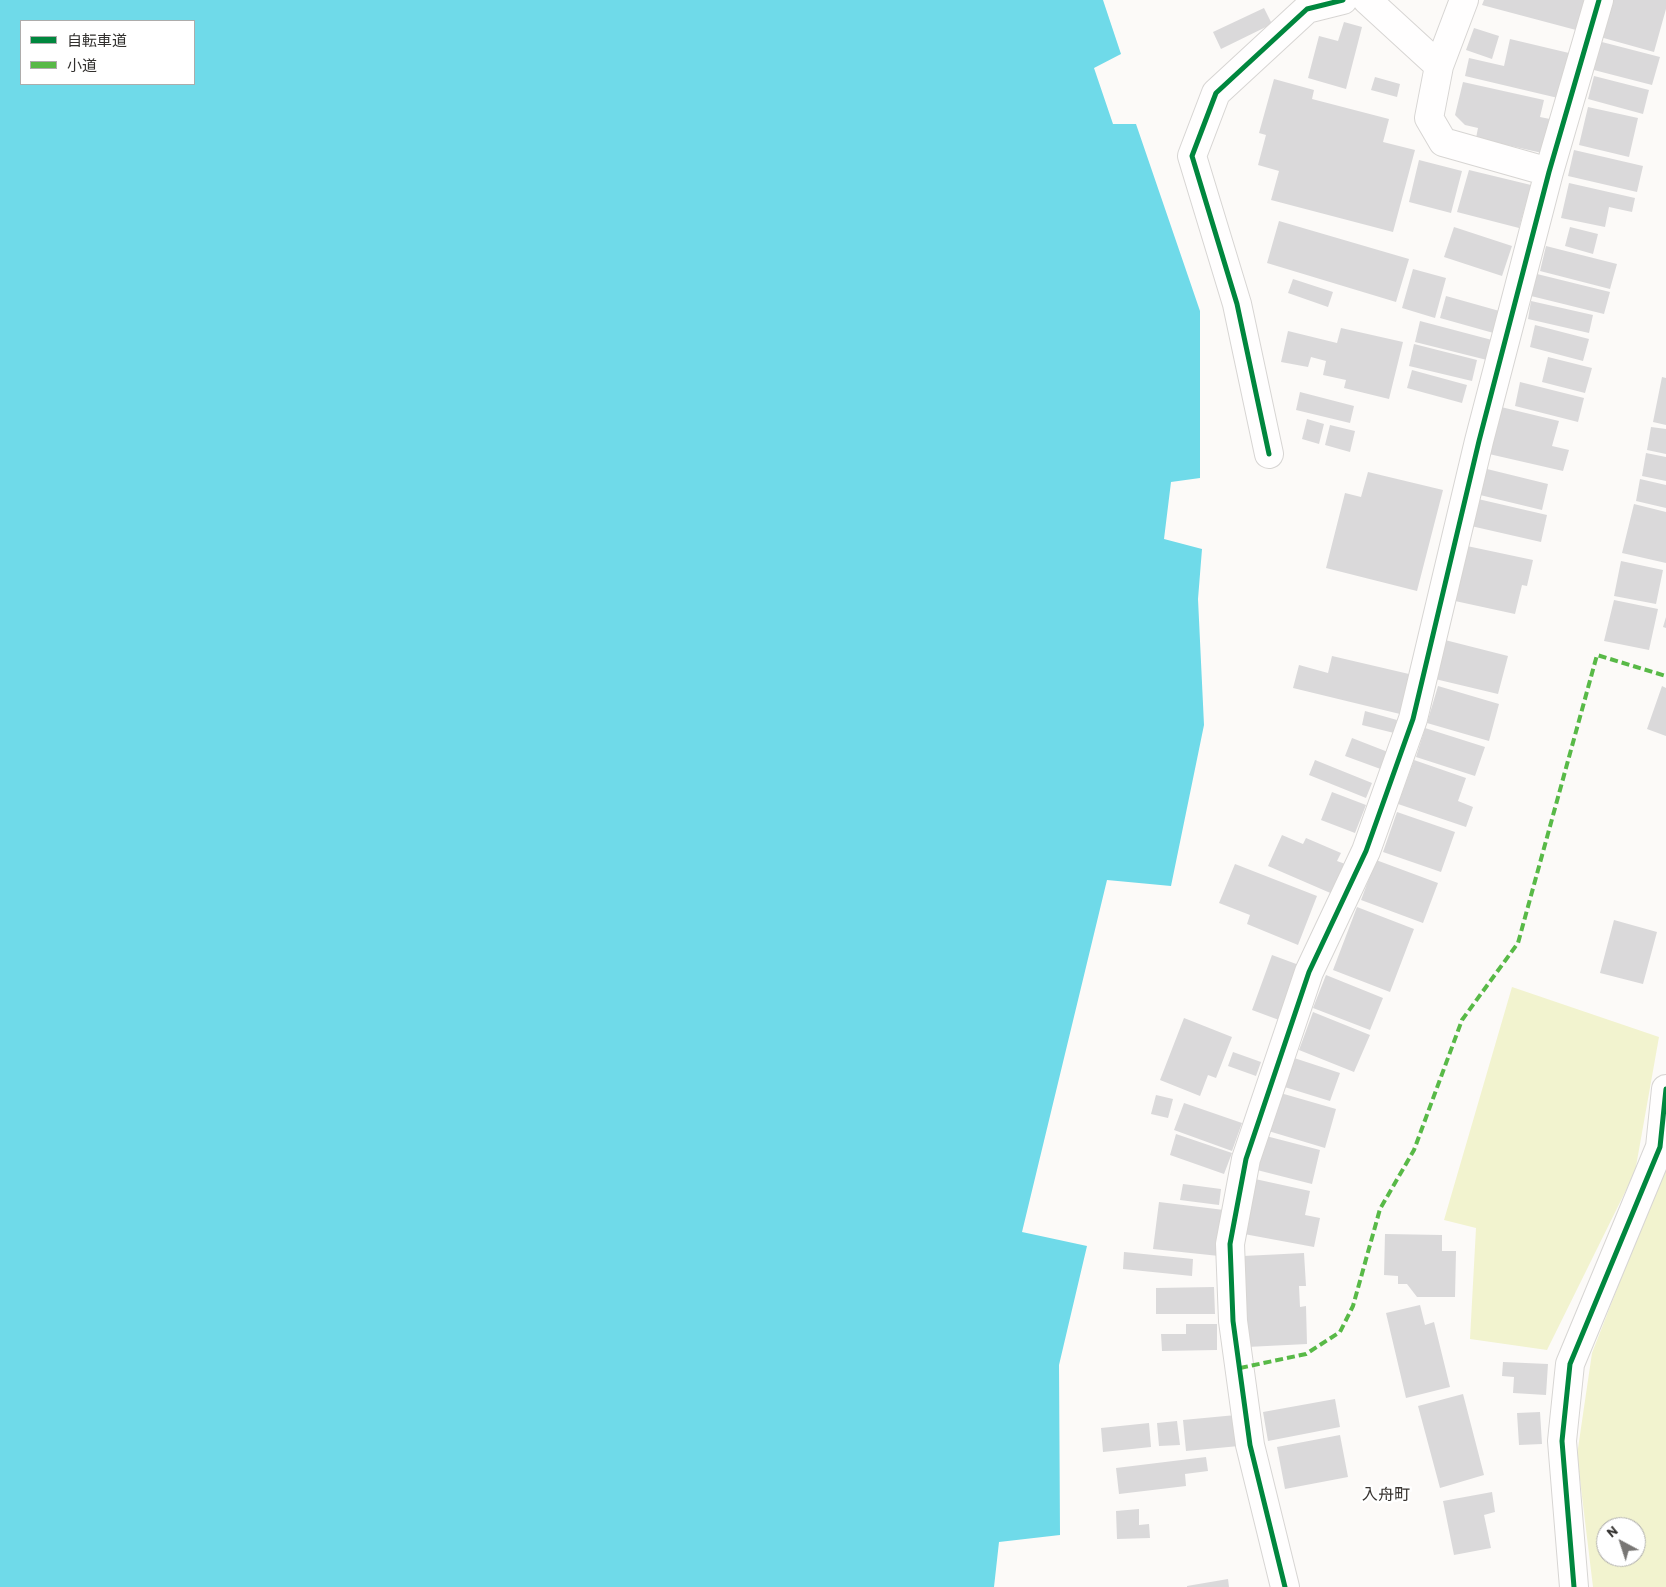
<!DOCTYPE html>
<meta charset="utf-8">
<style>
body{margin:0}
#map{position:relative;width:1666px;height:1587px;overflow:hidden;background:#fcfaf8;font-family:Barlow,"Noto Sans JP",sans-serif}
canvas{display:block}
.legend{position:absolute;left:20px;top:20px;width:175px;height:65px;box-sizing:border-box;background:#fff;border:1px solid #adacab;margin:0;padding:6px 9px;list-style:none;font-size:15px;color:#312f2d}
.legend li{display:flex;align-items:center;gap:10px;height:25px}
.legend b{width:25px;border:1px solid #adacab}
.north{position:absolute;left:1596px;top:1517px;width:50px;height:50px;box-sizing:border-box;background:#fff;border:1px solid #adacab;border-radius:50%;rotate:320deg;font-size:14px;font-weight:700;line-height:20px;text-align:center;color:#312f2d}
.north::after{content:'';display:block;margin:auto;width:18px;height:22px;background:#787674;clip-path:polygon(50% 0,100% 100%,50% 72%,0 100%)}
</style>
<div id="map">
<canvas width="1666" height="1587"></canvas>
<ul class="legend">
<li><b style="height:6px;background:#00873e"></b>自転車道</li>
<li><b style="height:6px;background:#58b947"></b>小道</li>
</ul>
<div class="north">N</div>
</div>
<script>
const ctx = document.querySelector('canvas').getContext('2d');
ctx.lineJoin = 'round';
function paint(path, color) { ctx.fillStyle = color; ctx.fill(path, 'evenodd'); }
const toPath = rows => new Path2D(rows.map(r => 'M' + r).join(''));
function stroke(path, color, width, dash) { ctx.strokeStyle = color; ctx.lineWidth = width; ctx.lineCap = dash ? 'butt' : 'round'; ctx.setLineDash(dash || []); ctx.stroke(path); }
function write(font, color, halo, rows, align = 'center') {
  ctx.font = font + ' Barlow,"Noto Sans JP",sans-serif'; ctx.lineWidth = 5; ctx.setLineDash([]); ctx.textBaseline = 'middle'; ctx.strokeStyle = halo; ctx.fillStyle = color; for (const [text, x, y, turn = 0] of rows) {
    ctx.save(); ctx.translate(x, y); ctx.rotate((+turn || 0) * Math.PI / 180); ctx.textAlign = isNaN(turn) ? turn : align; if (halo) ctx.strokeText(text, 0, 0); ctx.fillText(text, 0, 0); ctx.restore();
  }
}
const green = toPath([
 [1512,987,1659,1037,1635,1172,1547,1350,1470,1339,1476,1228,1444,1220],
 [1666,1163,1666,1587,1593,1587,1577,1455,1592,1353],
 [1606,1527,1636,1527,1636,1557,1606,1557]
]);
const water = toPath([
 [0,0,1103,0,1121,54,1094,68,1113,124,1136,124,1200,311,1200,478,1171,482,1164,539,1202,549,1198,599,1204,725,1171,886,1107,880,1022,1232,1087,1246,1059,1365,1060,1535,999,1542,994,1587,0,1587],
 [21,21,194,21,194,84,21,84]
]);
const building = toPath([
 [1484,0,1584,0,1576,30,1482,5],
 [1610,0,1666,0,1666,9,1654,52,1600,37],
 [1264,8,1272,24,1221,49,1213,32],
 [1344,22,1362,27,1346,89,1308,78,1319,36,1338,41],
 [1474,28,1499,36,1492,59,1466,50],
 [1510,39,1569,53,1558,98,1465,76,1469,58,1504,66],
 [1598,41,1660,57,1652,85,1590,69],
 [1594,76,1649,90,1643,114,1588,99],
 [1375,77,1400,84,1397,97,1371,90],
 [1274,79,1314,90,1312,99,1389,119,1383,142,1415,150,1393,232,1271,200,1279,171,1258,165,1266,135,1259,133],
 [1463,82,1544,100,1540,117,1550,119,1542,153,1476,138,1478,128,1465,125,1455,115],
 [1588,107,1638,118,1629,157,1579,145],
 [1574,150,1643,166,1637,192,1568,176],
 [1419,160,1462,171,1451,213,1409,202],
 [1469,170,1531,185,1519,228,1457,212],
 [1569,183,1635,198,1632,212,1609,207,1605,227,1561,218],
 [1279,221,1409,259,1396,302,1267,263],
 [1454,227,1512,246,1502,276,1444,257],
 [1570,227,1598,234,1593,254,1565,246],
 [1546,246,1617,264,1610,289,1540,271],
 [1413,269,1446,278,1435,318,1402,308],
 [1537,274,1610,292,1604,314,1531,296],
 [1293,279,1333,292,1328,307,1288,293],
 [1446,296,1503,312,1497,334,1440,318],
 [1531,301,1593,315,1589,333,1528,319],
 [1420,321,1492,340,1487,360,1415,342],
 [1535,325,1589,339,1583,361,1530,347],
 [1341,328,1403,342,1389,399,1344,388,1346,380,1323,375,1326,361,1311,357,1308,367,1281,362,1288,331,1337,343],
 [1414,344,1477,360,1472,381,1409,366],
 [1548,357,1592,368,1585,393,1542,382],
 [1412,370,1467,385,1462,403,1407,388],
 [1662,377,1666,378,1666,425,1653,422],
 [1520,382,1584,398,1578,422,1515,406],
 [1300,392,1354,406,1350,423,1296,410],
 [1501,407,1559,421,1552,446,1569,450,1563,471,1489,454],
 [1307,419,1324,424,1319,444,1302,439],
 [1330,425,1355,431,1350,452,1325,445],
 [1651,427,1666,429,1666,454,1647,450],
 [1646,453,1666,457,1666,481,1642,476],
 [1487,469,1548,484,1542,510,1480,495],
 [1368,472,1443,490,1417,591,1326,568,1345,493,1361,497],
 [1640,479,1666,485,1666,508,1636,501],
 [1478,499,1547,515,1541,542,1471,526],
 [1634,504,1666,512,1666,563,1622,553],
 [1467,546,1533,560,1527,586,1522,585,1515,614,1455,601],
 [1621,561,1663,570,1656,604,1614,596],
 [1614,600,1658,609,1649,650,1604,641],
 [1666,617,1666,628,1663,627],
 [1445,640,1508,656,1498,694,1435,679],
 [1332,656,1409,674,1400,714,1293,688,1299,665,1328,673],
 [1438,686,1499,704,1489,741,1427,723],
 [1662,686,1666,688,1666,736,1647,729],
 [1365,711,1397,720,1394,733,1362,725],
 [1425,728,1485,747,1475,776,1416,757],
 [1352,738,1393,754,1386,771,1345,756],
 [1315,760,1372,783,1366,798,1309,775],
 [1414,760,1466,778,1458,801,1473,807,1466,827,1398,804],
 [1332,792,1366,805,1355,833,1321,820],
 [1397,812,1455,832,1441,872,1383,852],
 [1282,835,1303,844,1306,838,1341,853,1337,861,1348,865,1335,895,1268,866],
 [1376,860,1438,883,1423,923,1361,900],
 [1235,864,1317,896,1298,945,1247,924,1250,915,1219,903],
 [1357,907,1414,929,1390,992,1333,970],
 [1614,920,1657,932,1643,984,1600,973],
 [1272,955,1299,965,1279,1020,1252,1010],
 [1326,975,1383,998,1370,1030,1313,1008],
 [1313,1012,1370,1035,1354,1072,1299,1050],
 [1184,1018,1232,1037,1216,1078,1208,1075,1200,1096,1160,1080],
 [1233,1052,1261,1062,1256,1076,1228,1066],
 [1288,1056,1340,1073,1330,1101,1278,1085],
 [1277,1092,1336,1109,1325,1148,1265,1130],
 [1156,1095,1173,1099,1168,1118,1151,1114],
 [1184,1103,1242,1123,1232,1151,1174,1130],
 [1176,1134,1232,1153,1224,1174,1170,1155],
 [1266,1136,1320,1150,1312,1184,1257,1170],
 [1255,1179,1310,1191,1305,1215,1320,1218,1314,1247,1244,1234],
 [1183,1184,1221,1189,1219,1205,1180,1200],
 [1159,1202,1224,1210,1219,1256,1153,1249],
 [1385,1234,1442,1235,1442,1251,1456,1251,1455,1297,1417,1297,1407,1284,1398,1284,1398,1276,1384,1275],
 [1124,1252,1193,1259,1192,1276,1123,1269],
 [1304,1253,1306,1286,1299,1286,1300,1307,1306,1306,1307,1344,1247,1347,1243,1256],
 [1214,1287,1215,1314,1156,1314,1156,1288],
 [1420,1305,1425,1325,1434,1322,1450,1387,1406,1398,1386,1313],
 [1186,1324,1217,1324,1217,1350,1162,1351,1161,1334,1186,1334],
 [1503,1362,1548,1364,1546,1395,1513,1393,1514,1377,1502,1376],
 [1463,1394,1484,1475,1440,1488,1418,1406],
 [1335,1399,1340,1427,1268,1441,1263,1412],
 [1540,1412,1542,1444,1519,1445,1517,1413],
 [1236,1415,1239,1446,1186,1451,1183,1420],
 [1177,1421,1180,1445,1159,1446,1157,1423],
 [1149,1423,1151,1447,1103,1452,1101,1428],
 [1340,1435,1348,1477,1285,1489,1277,1447],
 [1206,1457,1208,1471,1185,1474,1186,1486,1119,1494,1116,1468],
 [1492,1492,1495,1512,1484,1515,1491,1548,1454,1555,1443,1501],
 [1139,1509,1139,1525,1149,1524,1150,1538,1117,1539,1116,1511],
 [1228,1579,1229,1587,1187,1587,1187,1586]
]);
const street = toPath([
 [1367,0,1439,66],
 [1464,0,1439,66,1429,118,1443,142,1549,172],
 [1269,454,1237,304,1192,156,1216,93,1307,9,1343,0],
 [1285,1587,1250,1445,1233,1321,1230,1244,1246,1159,1309,972,1366,851,1413,719,1479,441,1549,172,1599,0],
 [1574,1587,1562,1441,1570,1364,1660,1147,1666,1089]
]);
const quiet = toPath([
 [1240,1368,1306,1354,1340,1332,1353,1306,1380,1209,1414,1150,1462,1020,1518,943,1597,655,1666,676]
]);
const cycleway = toPath([
 [1269,454,1237,304,1192,156,1216,93,1307,9,1343,0],
 [1285,1587,1250,1445,1233,1321,1230,1244,1246,1159,1309,972,1366,851,1413,719,1479,441,1549,172,1599,0],
 [1574,1587,1562,1441,1570,1364,1660,1147,1666,1089]
]);
const quarterNames = [
 ["入舟町",1386,1495]
];
paint(green, '#f2f3cf');
paint(water, '#6fdae9');
paint(building, '#dad9da');
stroke(street, '#d7d5d3', 30);
stroke(street, '#fffefe', 28);
stroke(quiet, '#58b947', 4, [8, 4]);
stroke(cycleway, '#00873e', 5);
write('16px', '#37332f', '#fff', quarterNames);
</script>
